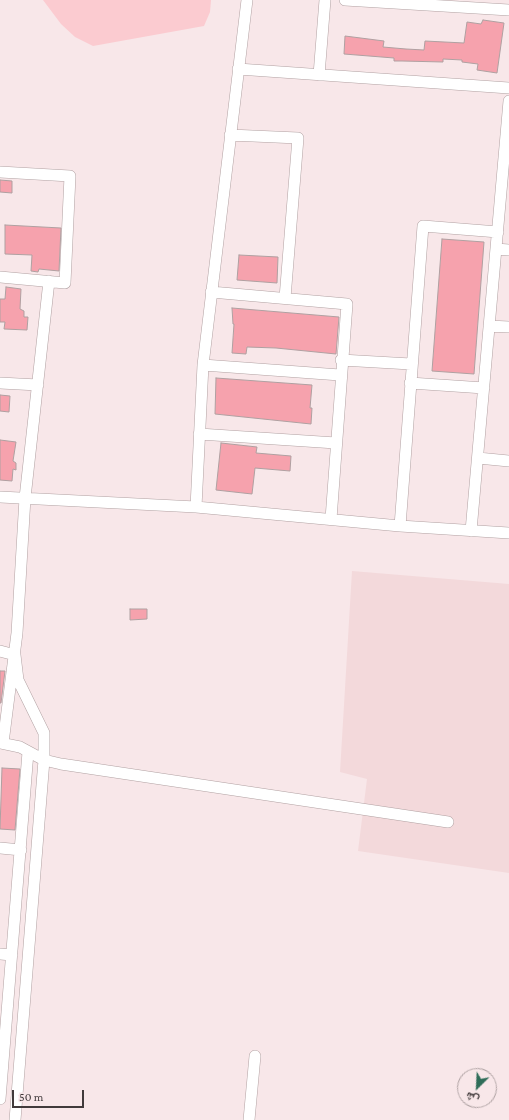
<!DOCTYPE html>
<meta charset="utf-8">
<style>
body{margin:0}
#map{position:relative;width:509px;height:1120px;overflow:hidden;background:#f8e7e9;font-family:"Crimson Pro",Vazirmatn,serif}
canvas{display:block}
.north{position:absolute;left:457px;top:1068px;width:40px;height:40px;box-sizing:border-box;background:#f8e7e9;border:1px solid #afa2a3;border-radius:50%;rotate:204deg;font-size:11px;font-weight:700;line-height:16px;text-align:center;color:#413a3b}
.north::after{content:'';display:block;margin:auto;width:14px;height:18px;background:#2f6d59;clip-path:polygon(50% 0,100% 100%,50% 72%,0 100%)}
.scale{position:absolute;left:12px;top:1090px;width:72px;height:18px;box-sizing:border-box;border:2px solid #413a3b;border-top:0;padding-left:5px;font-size:12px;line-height:14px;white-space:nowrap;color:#413a3b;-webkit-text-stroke:3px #f8e7e9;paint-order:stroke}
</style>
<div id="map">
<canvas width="509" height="1120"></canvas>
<div class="north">ش</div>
<div class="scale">50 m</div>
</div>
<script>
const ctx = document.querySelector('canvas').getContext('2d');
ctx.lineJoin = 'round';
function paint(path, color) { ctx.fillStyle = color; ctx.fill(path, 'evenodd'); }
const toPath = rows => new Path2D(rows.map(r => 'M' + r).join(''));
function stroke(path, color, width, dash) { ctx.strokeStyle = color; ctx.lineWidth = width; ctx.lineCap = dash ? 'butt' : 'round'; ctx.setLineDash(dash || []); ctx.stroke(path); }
const built = toPath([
 [352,571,509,584,509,873,358,851,367,779,340,772]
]);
const green = toPath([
 [43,0,211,0,210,12,204,26,93,46,75,37,61,24]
]);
const building = toPath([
 [483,20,504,23,497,73,477,70,478,64,462,62,462,60,443,59,443,62,402,61,394,61,394,58,344,54,345,36,384,41,383,47,406,49,424,50,425,41,464,43,467,22,481,24,483,20],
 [0,180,12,181,12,193,0,192,0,180],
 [5,225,61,228,59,271,39,269,38,272,31,271,32,255,5,254,5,225],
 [442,239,484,242,474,374,432,371,442,239],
 [239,255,278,257,277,283,237,280,239,255],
 [6,287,21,289,20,309,24,311,24,317,28,317,27,330,4,329,5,322,0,322,0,299,5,299,6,287],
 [232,308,339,317,336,354,276,348,247,347,246,354,232,353,234,324,233,324,232,308],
 [216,378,312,385,310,408,312,408,311,424,215,414,216,378],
 [0,395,10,396,9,412,0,411,0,395],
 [0,440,16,442,13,461,16,463,16,470,13,469,12,481,0,480,0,440],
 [221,443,257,447,256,453,291,456,290,471,255,468,252,494,216,490,221,443],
 [130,609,147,609,147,619,130,620,130,609],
 [0,671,5,671,1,703,0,703,0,671],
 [2,768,20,769,15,830,0,829,2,768]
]);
const minor = toPath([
 [345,0,509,10],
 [238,69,509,88],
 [319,75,325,0],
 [230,135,298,138,285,298],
 [0,172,70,176,65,283,0,277],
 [496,249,509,250],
 [211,292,347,304,331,519],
 [489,326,509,327],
 [341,360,411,364],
 [203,365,340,375],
 [0,383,38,385],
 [410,383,484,388],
 [199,434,336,443],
 [478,458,509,461],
 [0,497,196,507,400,526,509,533],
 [196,507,203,365,247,0],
 [400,526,423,226,498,232],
 [471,531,509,101],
 [0,651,15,655],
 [0,743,20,747,44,760,61,764,448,822],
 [3,743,17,633,25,498,49,281],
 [0,848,21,850],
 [0,954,12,955],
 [0,1099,28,752],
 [15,1120,44,760,44,733,18,680,15,655],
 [249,1120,255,1056]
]);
paint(built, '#f3d9db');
paint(green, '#fbcbd0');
paint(building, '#f6a2ad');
stroke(building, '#afa0a1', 1);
stroke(minor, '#b1a1a2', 12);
stroke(minor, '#fff', 11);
</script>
